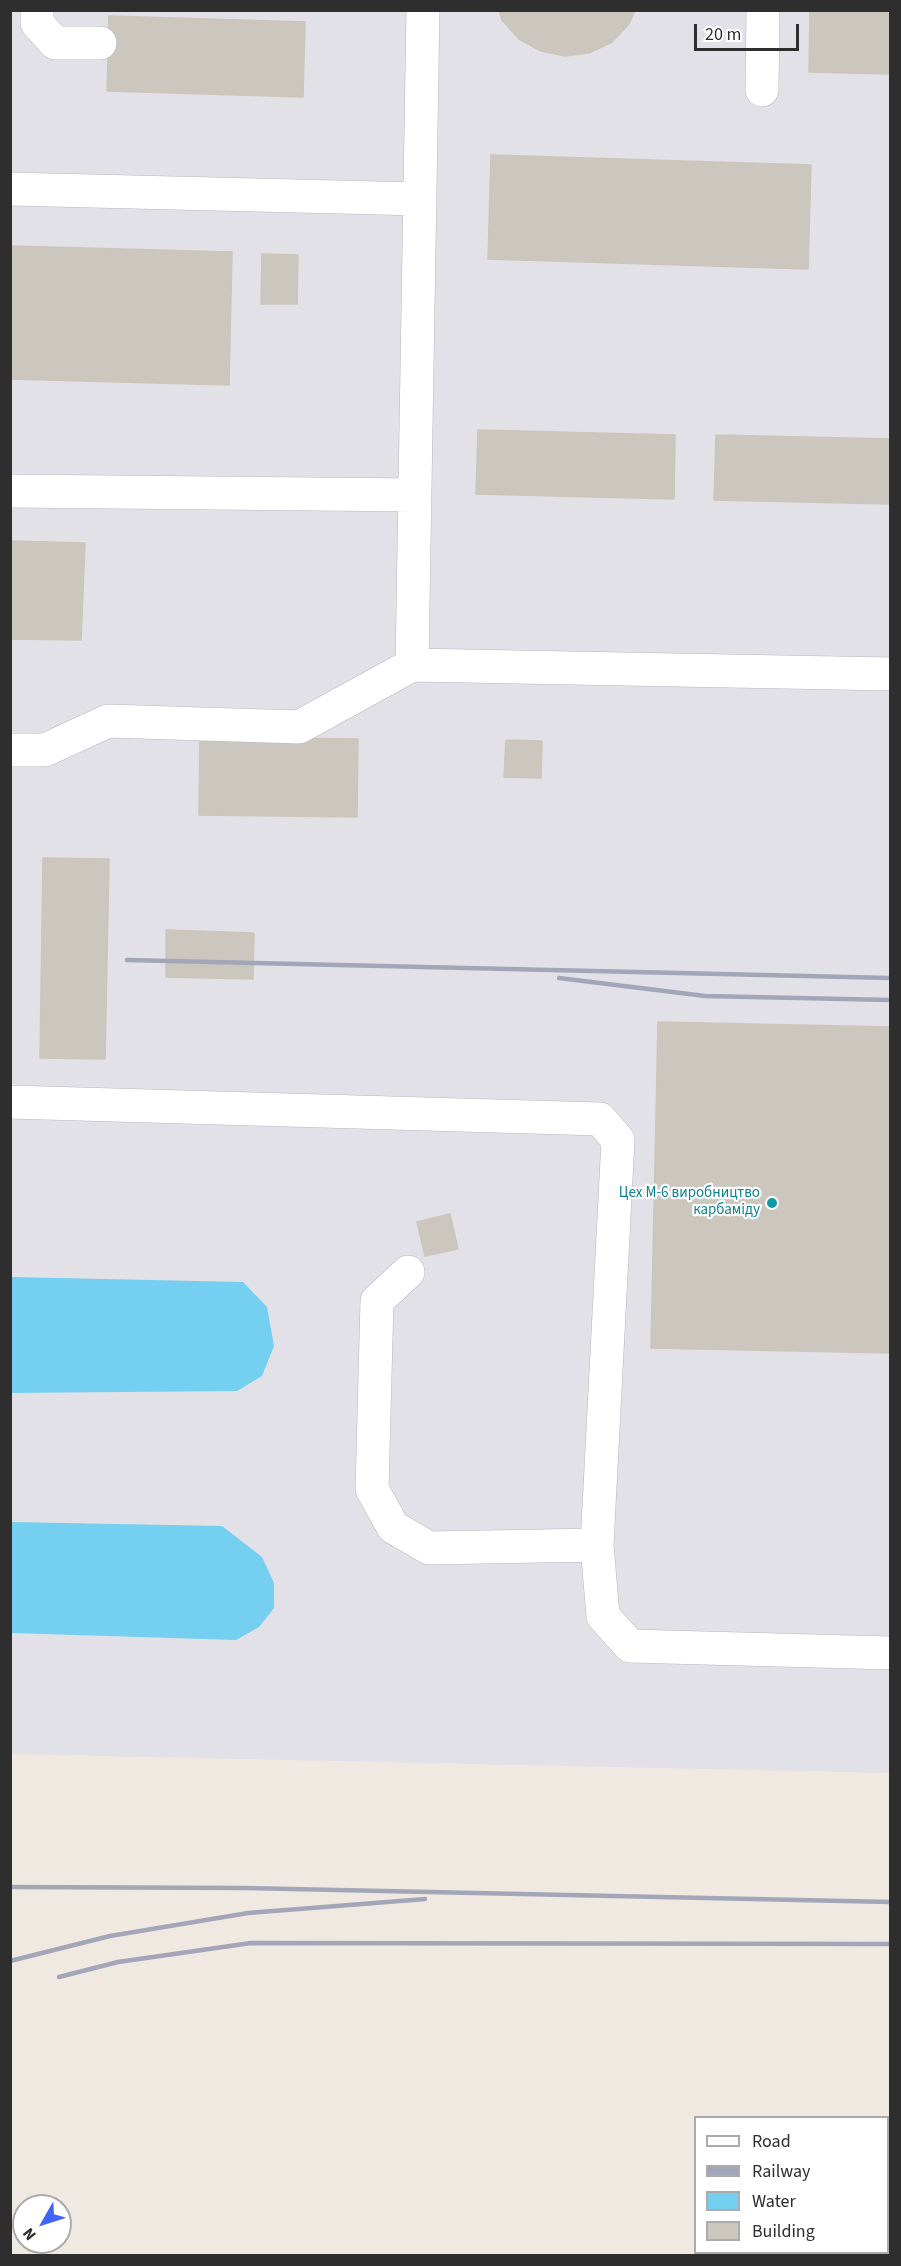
<!DOCTYPE html>
<meta charset="utf-8">
<style>
body{margin:0}
#map{position:relative;width:901px;height:2266px;overflow:hidden;background:#efe9e1;font-family:"Source Sans 3",sans-serif}
canvas{display:block}
.frame{position:absolute;inset:0;border:12px solid #2e2e2e;pointer-events:none}
.legend{position:absolute;left:694px;top:2116px;width:195px;height:138px;box-sizing:border-box;background:#fff;border:2px solid #ababab;margin:0;padding:8px 10px;list-style:none;font-size:18px;color:#2e2e2e}
.legend li{display:flex;align-items:center;gap:12px;height:30px}
.legend b{width:30px;border:2px solid #ababab}
.north{position:absolute;left:12px;top:2194px;width:60px;height:60px;box-sizing:border-box;background:#fff;border:2px solid #ababab;border-radius:50%;rotate:231deg;font-size:16px;font-weight:700;line-height:24px;text-align:center;color:#2e2e2e}
.north::after{content:'';display:block;margin:auto;width:21px;height:27px;background:#4264fb;clip-path:polygon(50% 0,100% 100%,50% 72%,0 100%)}
.scale{position:absolute;left:694px;top:24px;width:105px;height:27px;box-sizing:border-box;border:3px solid #2e2e2e;border-top:0;padding-left:8px;font-size:18px;line-height:21px;white-space:nowrap;color:#2e2e2e;-webkit-text-stroke:4px #fff;paint-order:stroke}
</style>
<div id="map">
<canvas width="901" height="2266"></canvas>
<div class="frame"></div>
<ul class="legend">
<li><b style="height:8px;background:#fff"></b>Road</li>
<li><b style="height:8px;background:#a3a6b8"></b>Railway</li>
<li><b style="height:16px;background:#75cff0"></b>Water</li>
<li><b style="height:16px;background:#cbc7bf"></b>Building</li>
</ul>
<div class="north">N</div>
<div class="scale">20 m</div>
</div>
<script>
const ctx = document.querySelector('canvas').getContext('2d');
ctx.lineJoin = 'round';
function paint(path, color) { ctx.fillStyle = color; ctx.fill(path, 'evenodd'); }
const toPath = rows => new Path2D(rows.map(r => 'M' + r).join(''));
function stroke(path, color, width, dash) { ctx.strokeStyle = color; ctx.lineWidth = width; ctx.lineCap = dash ? 'butt' : 'round'; ctx.setLineDash(dash || []); ctx.stroke(path); }
function write(font, color, halo, rows, align = 'center') {
  ctx.font = font + ' "Source Sans 3",sans-serif'; ctx.lineWidth = 4.5; ctx.setLineDash([]); ctx.textBaseline = 'middle'; ctx.strokeStyle = halo; ctx.fillStyle = color; for (const [text, x, y, turn = 0] of rows) {
    ctx.save(); ctx.translate(x, y); ctx.rotate((+turn || 0) * Math.PI / 180); ctx.textAlign = isNaN(turn) ? turn : align; if (halo) ctx.strokeText(text, 0, 0); ctx.fillText(text, 0, 0); ctx.restore();
  }
}
const industrial = toPath([
 [11,11,890,11,890,1773,11,1754]
]);
const water = toPath([
 [11,1277,243,1282,267,1307,274,1346,262,1376,237,1391,11,1393],
 [11,1522,222,1526,262,1557,274,1583,274,1608,259,1627,236,1640,11,1633]
]);
const building = toPath([
 [499,10,635,10,629,24,612,42,589,53,565,56,541,51,519,39,502,20,499,10],
 [810,10,890,10,890,74,809,72,810,10],
 [109,16,305,22,303,97,107,91,109,16],
 [491,155,811,165,808,269,488,259,491,155],
 [10,246,232,252,229,385,10,379,10,246],
 [262,254,298,255,297,304,261,304,262,254],
 [478,430,675,435,674,499,476,494,478,430],
 [716,435,890,439,890,504,714,500,716,435],
 [10,541,85,543,81,640,10,639,10,541],
 [200,737,358,739,357,817,199,815,200,737],
 [506,740,542,741,541,778,504,777,506,740],
 [43,858,109,859,105,1059,40,1058,43,858],
 [166,930,254,933,253,979,166,977,166,930],
 [658,1022,890,1027,890,1353,651,1348,658,1022],
 [450,1214,458,1249,425,1256,417,1222,450,1214]
]);
const minor = toPath([
 [37,10,37,23,55,43,100,43],
 [423,10,412,665,890,674],
 [762,90,763,10],
 [10,189,420,199],
 [10,491,415,495],
 [10,750,45,750,108,721,299,727,412,665],
 [10,1102,600,1119,618,1140,597,1545,603,1616,630,1646,890,1653],
 [408,1272,377,1301,372,1489,393,1527,429,1548,597,1545]
]);
const rail = toPath([
 [127,960,890,978],
 [559,978,705,996,890,1000],
 [10,1887,245,1888,890,1902],
 [10,1961,110,1936,248,1913,425,1899],
 [59,1977,118,1962,251,1943,890,1944]
]);
const markers = [
 [772,1203,6,"#0f9aa8"]
];
const cultureNames = [
 ["Цех М-6 виробництво",760,1194],
 ["карбаміду",760,1211]
];
paint(industrial, '#e3e1e8');
paint(water, '#75cff0');
paint(building, '#cbc7bf');
stroke(building, '#cbc5ba', 1.5);
stroke(minor, '#b4b7c1', 34);
stroke(minor, '#fff', 33);
stroke(rail, '#a3a6b8', 4.5);
for (const [x, y, r, color] of markers) { const dot = new Path2D(); dot.arc(x, y, r, 0, 2 * Math.PI); ctx.fillStyle = color; ctx.fill(dot); stroke(dot, '#fff', 2); }
write('15px', '#0d838f', '#fff', cultureNames, 'right');
</script>
